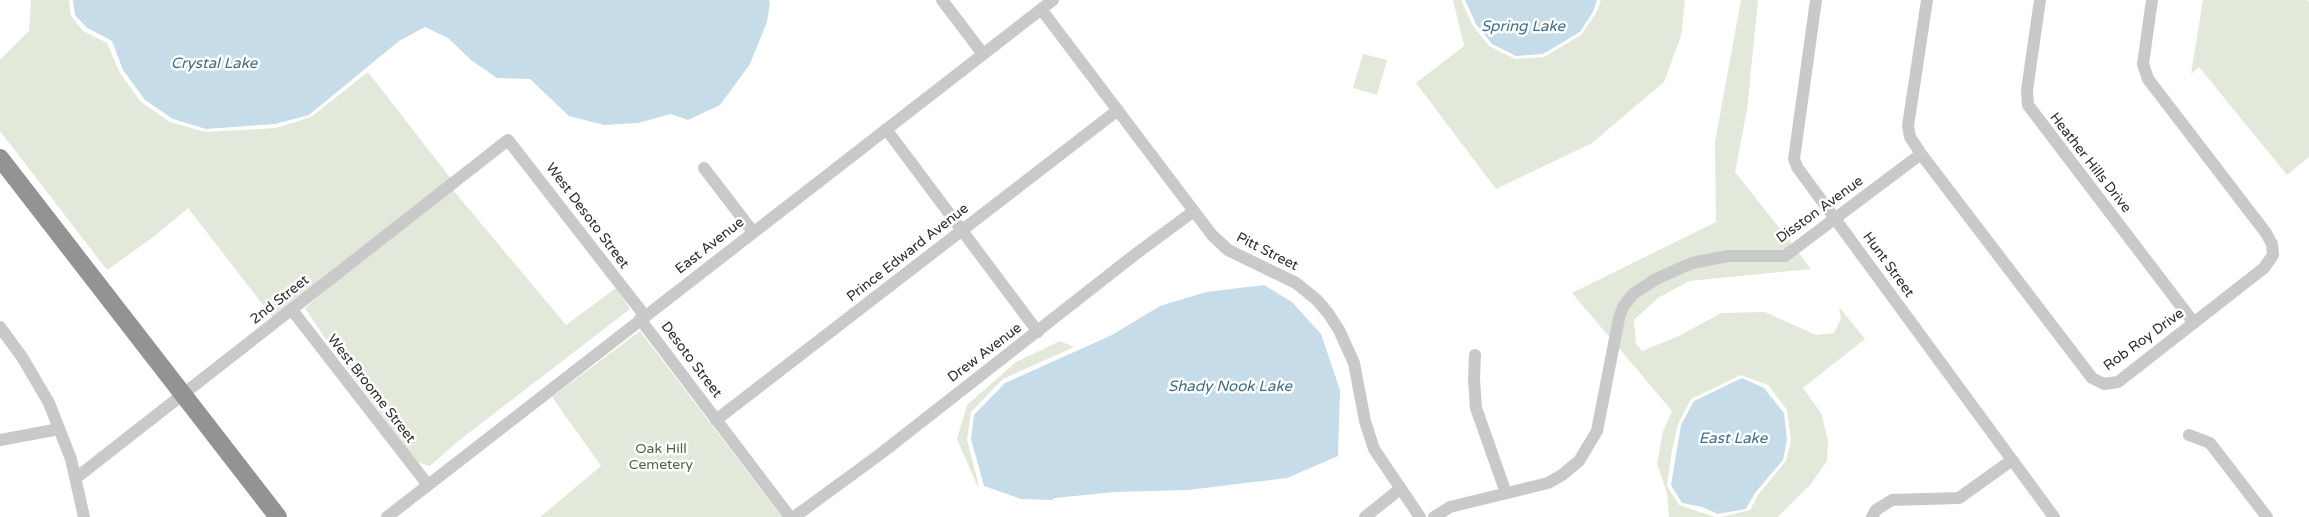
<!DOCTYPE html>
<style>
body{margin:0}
canvas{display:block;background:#fff}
</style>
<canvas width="2309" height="517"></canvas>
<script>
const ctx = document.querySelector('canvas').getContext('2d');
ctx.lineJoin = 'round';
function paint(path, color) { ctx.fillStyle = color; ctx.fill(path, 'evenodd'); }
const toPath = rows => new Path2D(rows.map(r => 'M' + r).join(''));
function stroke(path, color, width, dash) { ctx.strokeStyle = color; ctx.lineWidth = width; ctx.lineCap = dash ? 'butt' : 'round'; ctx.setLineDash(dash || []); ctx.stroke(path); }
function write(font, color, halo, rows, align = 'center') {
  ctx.font = font + ' "Varela Round",sans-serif'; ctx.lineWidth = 5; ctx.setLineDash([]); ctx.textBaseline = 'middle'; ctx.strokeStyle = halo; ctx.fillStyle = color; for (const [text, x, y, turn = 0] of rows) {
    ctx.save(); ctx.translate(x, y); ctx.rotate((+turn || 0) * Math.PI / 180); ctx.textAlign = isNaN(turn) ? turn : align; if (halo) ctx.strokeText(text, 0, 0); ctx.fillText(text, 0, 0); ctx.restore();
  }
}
const green = toPath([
 [31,0,69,0,71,16,83,31,107,43,120,73,141,102,170,122,205,132,276,128,311,117,368,72,452,180,274,319,188,208,156,235,107,270,0,131,0,60,29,31],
 [1453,0,1461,0,1473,26,1489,46,1515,59,1544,57,1581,35,1596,13,1601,0,1685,0,1681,36,1664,82,1592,143,1496,189,1416,83,1464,46],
 [1741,0,1758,0,1747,110,1735,172,1793,245,1783,252,1729,252,1631,290,1610,338,1572,293,1716,222,1715,142],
 [2203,0,2307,0,2309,2,2309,157,2287,175,2199,67,2191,74],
 [1363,54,1387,60,1377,95,1353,88],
 [453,190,566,325,616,288,630,309,457,442,430,466,417,462,327,341,305,308,354,265],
 [1798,252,1811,269,1689,281,1658,298,1634,320,1636,344,1642,351,1679,336,1721,313,1765,312,1816,335,1834,333,1841,318,1839,307,1865,339,1803,388,1821,413,1828,440,1827,461,1810,485,1778,517,1721,517,1750,510,1758,495,1786,461,1791,441,1787,410,1768,385,1741,375,1691,399,1678,424,1672,450,1667,486,1679,505,1715,517,1669,517,1667,493,1657,464,1663,431,1672,411,1618,347,1623,319,1631,301,1658,283,1693,267,1728,261,1778,262],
 [640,331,782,517,540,517,601,466,552,397],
 [1060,341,1074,347,1003,379,971,412,967,440,979,486,976,483,957,439,967,405,1016,362]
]);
const water = toPath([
 [73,0,769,0,770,2,767,22,750,64,720,105,688,120,671,114,638,123,604,125,569,116,530,79,497,78,471,60,448,38,425,27,399,41,309,115,275,124,206,129,173,119,145,100,123,70,112,41,86,27,75,15],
 [1465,0,1597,0,1593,12,1580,32,1543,54,1516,56,1492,44,1476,24],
 [1264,285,1292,302,1321,334,1340,390,1338,456,1287,478,1188,490,1115,492,1055,498,1052,500,1021,499,984,486,971,439,974,415,1005,383,1112,335,1160,306,1206,292],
 [1742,378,1764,388,1784,413,1787,440,1783,460,1755,493,1746,509,1718,514,1702,507,1682,503,1671,485,1681,425,1694,401]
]);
const minor = toPath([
 [942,0,983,54],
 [1816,0,1794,159,1797,167,2054,517],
 [1927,0,1908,126,1910,137,1921,154,2092,378,2104,384,2118,382,2264,268,2273,255,2272,244,2266,233,2148,79,2143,64,2152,0],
 [2040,0,2027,90,2028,105,2194,323],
 [1041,9,1212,235,1228,250,1296,283,1317,300,1328,313,1339,330,1354,363,1365,421,1374,449,1420,517],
 [886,129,1038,332],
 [704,168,753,232],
 [292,310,428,485],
 [640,319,790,517],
 [0,327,22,357,49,403,71,459,84,517],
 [1475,355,1474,379,1476,408,1506,493],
 [716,420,1118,110],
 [2189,435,2210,443,2267,517],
 [0,440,59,429],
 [76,478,508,140,645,316],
 [387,517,1053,0],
 [794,517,879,455,1137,253,1194,211],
 [1365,517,1400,489],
 [1434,517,1450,507,1548,483,1562,475,1579,461,1597,431,1619,318,1623,307,1633,294,1656,279,1692,263,1728,256,1785,256,1921,154],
 [1872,517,1876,510,1892,500,1959,498,2012,460]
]);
const highway = toPath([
 [0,158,278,517]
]);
const streetNames = [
 ["Heather Hills Drive",2090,163,52],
 ["Disston Avenue",1820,210,-36],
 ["West Desoto Street",587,216,53],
 ["East Avenue",710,246,-38],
 ["Pitt Street",1267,252,27],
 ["Prince Edward Avenue",908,253,-38],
 ["Hunt Street",1888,265,54],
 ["2nd Street",280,300,-38],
 ["Rob Roy Drive",2144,340,-36],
 ["Drew Avenue",985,353,-37],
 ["Desoto Street",691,360,53],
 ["West Broome Street",371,389,52]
];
const parkNames = [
 ["Oak Hill",661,449],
 ["Cemetery",661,465]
];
const waterNames = [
 ["Spring Lake",1523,27],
 ["Crystal Lake",214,64],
 ["Shady Nook Lake",1230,387],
 ["East Lake",1733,439]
];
paint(green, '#e2e9da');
paint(water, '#c6dce8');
stroke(minor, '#c9c9c9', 12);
stroke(highway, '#939393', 18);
write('14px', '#2c2c2c', '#fff', streetNames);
write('14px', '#50643c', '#fff', parkNames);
write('italic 15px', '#406e87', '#fff', waterNames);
</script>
